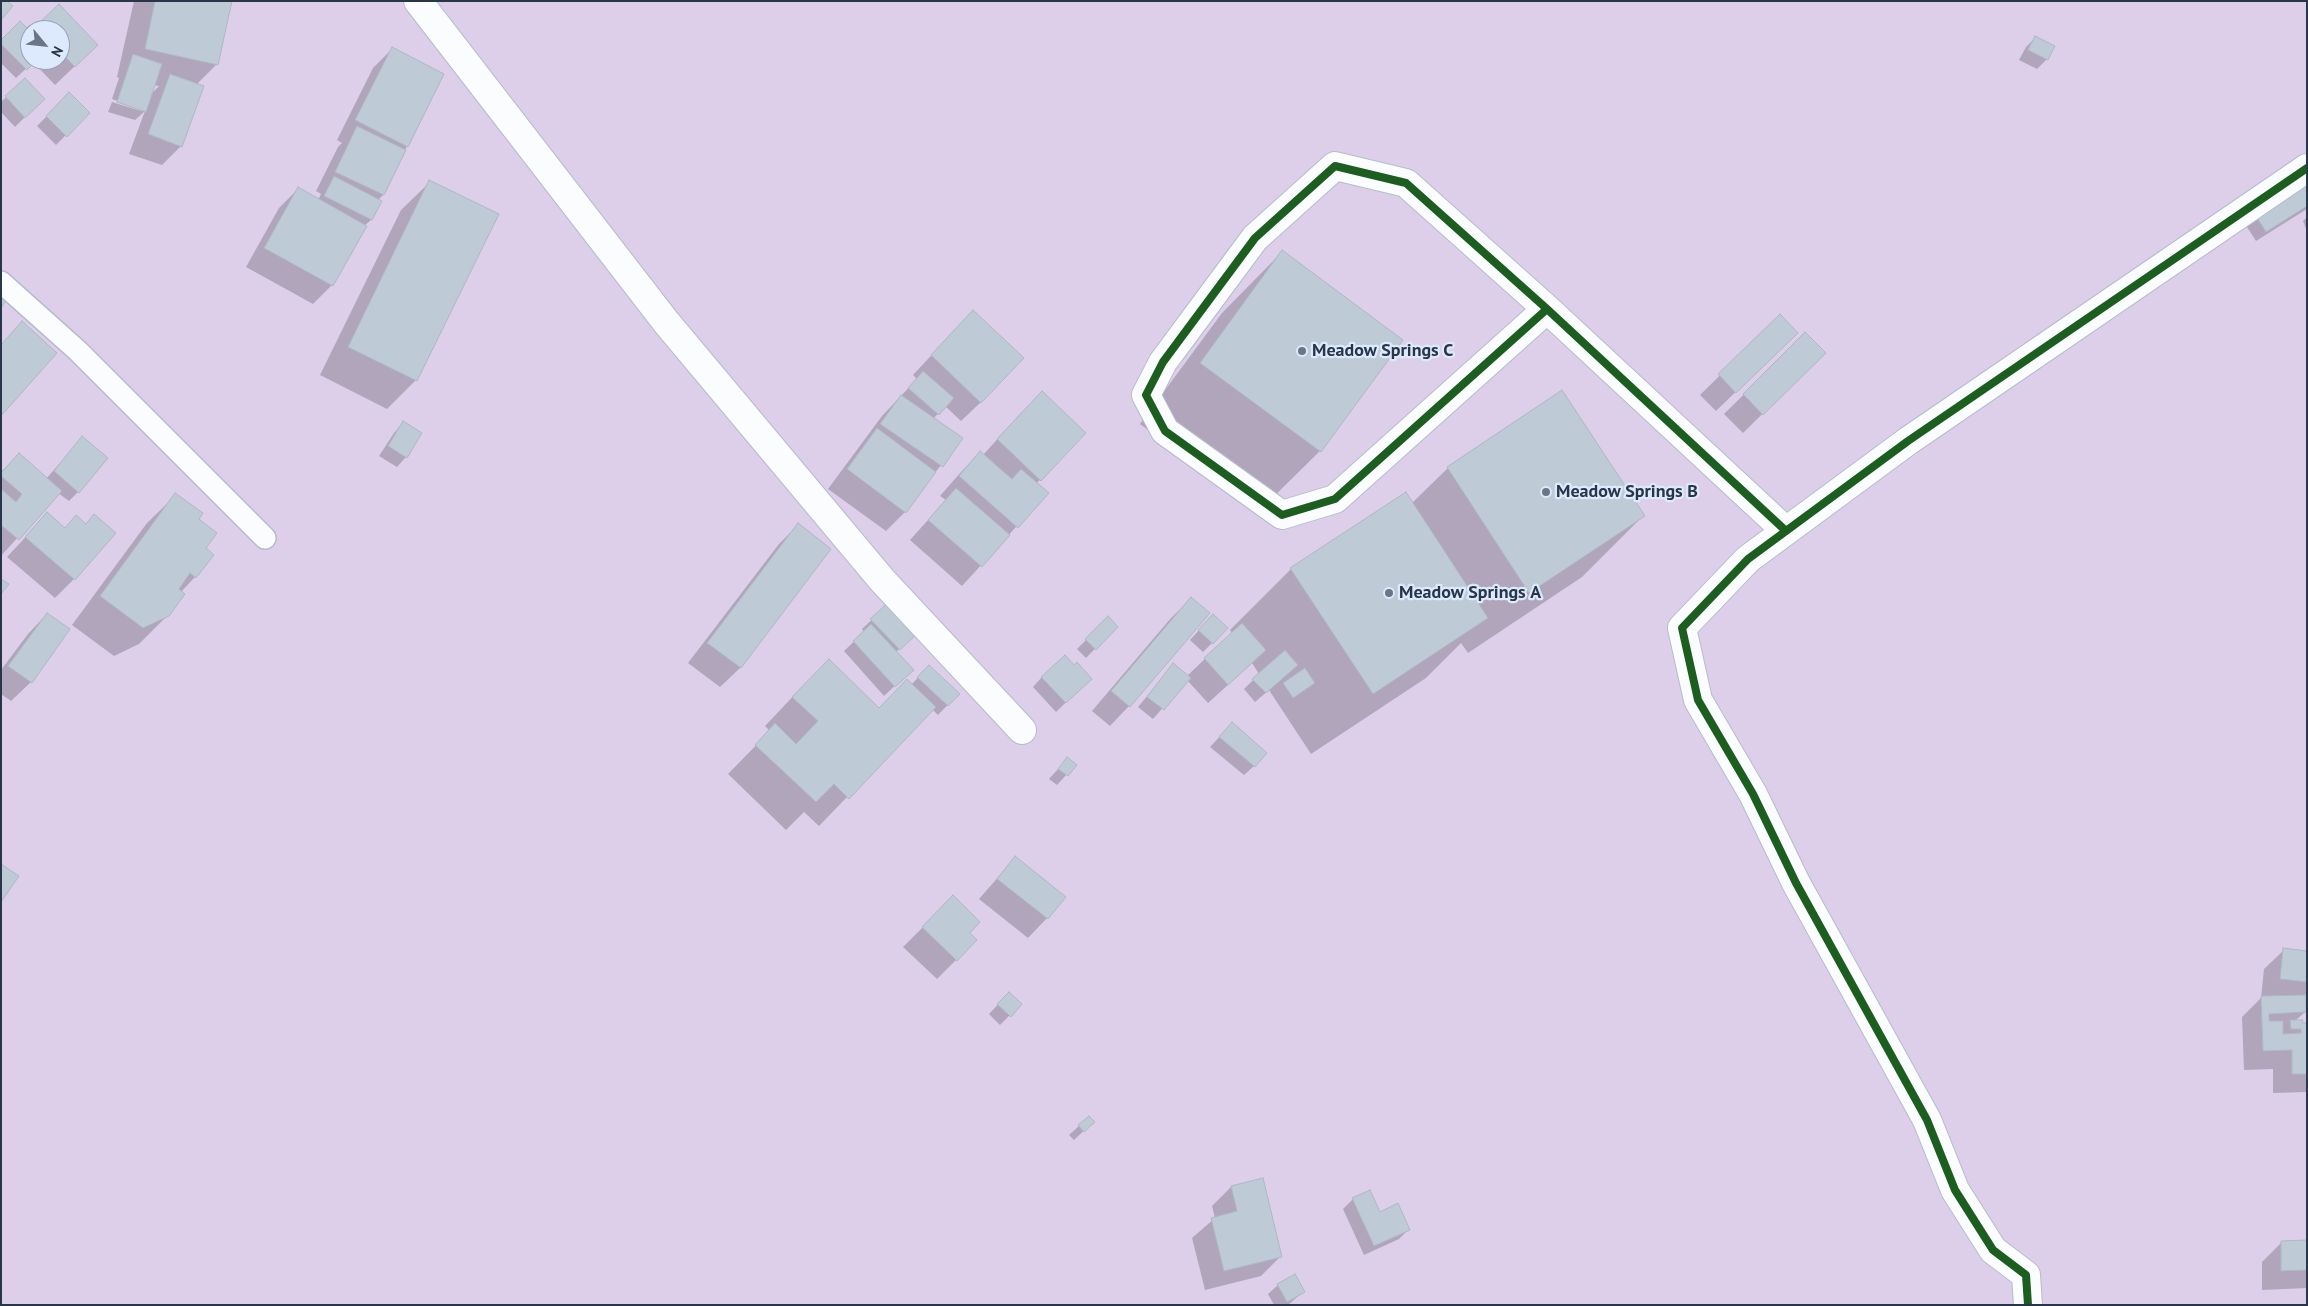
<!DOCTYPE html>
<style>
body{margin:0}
#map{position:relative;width:2308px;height:1306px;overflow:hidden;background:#e5ebf6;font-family:"PT Sans",sans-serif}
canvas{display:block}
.frame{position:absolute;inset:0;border:2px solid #293649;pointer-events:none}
.north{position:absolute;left:20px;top:20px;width:50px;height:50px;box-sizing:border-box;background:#ddeafe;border:1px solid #95a2b6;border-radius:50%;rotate:118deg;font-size:14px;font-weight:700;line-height:20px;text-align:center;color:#293649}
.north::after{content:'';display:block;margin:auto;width:18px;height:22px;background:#6b7586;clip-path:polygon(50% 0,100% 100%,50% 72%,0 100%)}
</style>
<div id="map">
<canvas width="2308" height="1306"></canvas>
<div class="frame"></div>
<div class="north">N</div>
</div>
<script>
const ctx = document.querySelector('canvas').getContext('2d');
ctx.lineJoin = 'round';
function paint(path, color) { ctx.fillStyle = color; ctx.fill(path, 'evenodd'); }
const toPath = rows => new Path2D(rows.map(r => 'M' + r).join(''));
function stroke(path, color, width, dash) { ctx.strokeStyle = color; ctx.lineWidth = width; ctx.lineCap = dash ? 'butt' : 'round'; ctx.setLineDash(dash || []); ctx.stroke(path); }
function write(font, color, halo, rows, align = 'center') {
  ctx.font = font + ' "PT Sans",sans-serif'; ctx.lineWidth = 4.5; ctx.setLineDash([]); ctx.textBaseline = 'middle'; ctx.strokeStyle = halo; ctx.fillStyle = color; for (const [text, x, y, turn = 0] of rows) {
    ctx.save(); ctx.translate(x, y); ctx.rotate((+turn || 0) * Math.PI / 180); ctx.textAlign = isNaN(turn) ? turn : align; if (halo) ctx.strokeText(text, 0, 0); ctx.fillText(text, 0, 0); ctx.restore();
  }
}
const green = toPath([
 [1,1,2307,1,2307,1305,1,1305],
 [30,30,60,30,60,60,30,60]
]);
const shadow = toPath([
 [134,1,231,1,217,64,197,84,181,146,162,165,129,154,145,111,135,120,108,112,112,102,141,111,141,109,112,99,119,78,117,77],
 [153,85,159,86,150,95],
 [59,6,77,64,55,85,33,62,16,78,1,63,1,41,30,33,30,60,60,60,60,30,34,30],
 [2036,37,2053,47,2046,60,2037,69,2019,60,2026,47],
 [392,49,407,146,383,195,378,200,381,201,371,220,364,226,332,285,313,304,246,267,279,208,298,189,318,200,321,194,316,191,338,147,342,143,337,140,373,68],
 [25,79,43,99,15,127,1,112,1,102],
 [69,94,88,113,56,145,37,126],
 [430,182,416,380,387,409,320,375,401,210],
 [2307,182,2307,209,2256,241,2245,224],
 [2307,217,2307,231,2303,221],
 [1282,252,1320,451,1259,511,1140,424,1222,313],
 [1780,316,1796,333,1716,411,1700,395],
 [954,331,981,402,961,421,945,406,933,419,961,439,905,512,886,531,828,489,882,416,917,379,913,375],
 [1805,334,1824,353,1743,433,1724,414],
 [1562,392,1643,516,1582,577,1468,653,1461,643,1426,678,1311,754,1269,690,1255,702,1244,689,1259,674,1252,663,1208,703,1187,680,1153,719,1138,707,1173,665,1187,676,1232,633,1230,630,1291,569,1412,503,1448,468],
 [1022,412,1084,433,1036,484,1047,493,962,586,910,540,946,500,940,496,961,472,980,453,983,455],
 [403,423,406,457,397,467,379,456,394,433],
 [82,438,78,492,69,501,58,493,1,556,1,472,19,455,46,479],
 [176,495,197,519,204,548,212,555,195,577,181,592,168,615,139,644,114,656,72,625,147,523],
 [47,514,64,529,76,517,85,525,94,516,74,579,55,598,7,557],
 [798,525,830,549,740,668,720,687,688,663,779,544],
 [894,599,921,628,896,652,902,679,884,696,844,651,864,632,862,629],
 [1191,599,1208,613,1129,706,1110,726,1092,711,1171,618],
 [47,614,31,682,11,701,1,694,1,670,28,634],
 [1108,618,1116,627,1086,658,1077,649],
 [1203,626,1212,643,1203,652,1190,640],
 [929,666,958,694,938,715,932,709,819,826,804,812,786,830,728,774,770,731,765,726,800,689,879,709,911,685],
 [1074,666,1090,679,1056,712,1033,687,1042,677],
 [1222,734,1254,766,1244,775,1210,747],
 [1067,759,1075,765,1057,785,1049,779],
 [1015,858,1047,918,1028,938,979,899],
 [953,897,968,933,956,960,937,979,903,947],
 [2284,950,2307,952,2307,1003,2305,1003,2305,1012,2295,1021,2307,1024,2307,1092,2273,1093,2273,1069,2244,1070,2242,1017,2261,998,2264,969],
 [1009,993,1021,1004,1000,1025,989,1014],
 [1093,1122,1074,1140,1069,1135,1079,1126],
 [1231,1187,1281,1256,1261,1276,1205,1290,1192,1238,1215,1218,1212,1206],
 [1353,1199,1380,1213,1409,1229,1399,1239,1364,1255,1343,1209],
 [2307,1242,2307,1288,2262,1290,2262,1262,2281,1243],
 [1278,1285,1303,1292,1288,1305,1274,1305,1268,1294]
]);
const building = toPath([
 [1,1,7,1,13,6,1,20,1,1],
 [155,1,232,1,218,65,145,49,155,1],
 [59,4,98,45,75,67,60,51,60,30,40,30,36,26,59,4],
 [20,21,30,31,30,60,37,60,27,70,1,44,1,40,20,21],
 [2035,36,2055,46,2048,60,2028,50,2035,36],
 [392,47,444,74,408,147,355,120,392,47],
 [133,54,162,64,146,112,117,102,133,54],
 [170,74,204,86,182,147,148,134,170,74],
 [25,78,45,99,25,118,5,96,25,78],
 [69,92,90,113,67,137,46,116,69,92],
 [357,126,406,150,384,195,335,172,357,126],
 [334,176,382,201,372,220,324,196,334,176],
 [429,180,499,214,417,381,348,347,429,180],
 [2307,180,2307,206,2266,232,2254,213,2307,180],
 [298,187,367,226,333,286,264,248,298,187],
 [1282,250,1403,340,1321,452,1200,363,1282,250],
 [1,290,9,296,1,308,1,290],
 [973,310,1024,358,981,403,931,355,973,310],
 [1780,314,1798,333,1736,393,1718,374,1780,314],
 [22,321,57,353,1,416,1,345,22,321],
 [1805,332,1826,353,1763,415,1743,394,1805,332],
 [923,371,954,398,939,415,908,388,923,371],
 [1562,390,1645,516,1529,593,1447,467,1562,390],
 [1042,391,1086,433,1041,481,997,439,1042,391],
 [901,395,963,438,943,467,880,424,901,395],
 [403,421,422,433,407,458,388,446,403,421],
 [877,428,936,472,906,513,847,469,877,428],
 [82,436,108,458,79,493,54,471,82,436],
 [980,451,1012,479,1021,469,1049,493,1018,528,959,476,980,451],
 [19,453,62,491,19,540,1,525,1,489,16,502,22,494,1,476,1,473,19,453],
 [956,488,1010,535,982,567,928,520,956,488],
 [1406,492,1488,618,1373,694,1290,568,1406,492],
 [175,493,203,513,199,519,217,533,206,548,214,555,196,578,190,573,179,589,185,594,169,616,143,628,100,596,175,493],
 [47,512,65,528,76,515,86,524,94,514,116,533,75,580,25,537,47,512],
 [798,523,831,549,741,668,707,643,798,523],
 [1,579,9,584,1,594,1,579],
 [894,597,923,628,900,650,870,619,894,597],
 [1191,597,1210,613,1130,707,1111,691,1191,597],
 [47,613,70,629,32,683,8,666,47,613],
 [1213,614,1228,628,1213,644,1198,630,1213,614],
 [1108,616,1118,627,1096,650,1085,639,1108,616],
 [1242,623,1266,650,1228,685,1204,658,1242,623],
 [871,624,914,670,895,687,853,641,871,624],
 [1285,650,1298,665,1266,693,1252,679,1285,650],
 [1065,655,1074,665,1077,662,1092,679,1066,703,1041,677,1065,655],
 [829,659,879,708,907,679,936,707,849,799,834,784,816,802,755,745,775,723,796,744,818,721,792,697,829,659],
 [1173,663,1191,678,1164,710,1147,697,1173,663],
 [929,665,960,694,948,706,917,677,929,665],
 [1305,668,1315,683,1293,698,1283,683,1305,668],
 [1232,722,1267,753,1255,767,1219,737,1232,722],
 [1067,757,1077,765,1068,776,1058,769,1067,757],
 [1015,856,1066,897,1048,919,997,879,1015,856],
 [1,864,19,876,1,902,1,864],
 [953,895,980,922,970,933,977,940,957,961,922,927,953,895],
 [2283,948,2307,951,2307,982,2280,979,2283,948],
 [1009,992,1022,1004,1011,1017,997,1004,1009,992],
 [2306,995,2306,1012,2269,1014,2269,1021,2283,1021,2283,1034,2301,1033,2301,1029,2291,1029,2290,1020,2303,1020,2302,1023,2307,1023,2307,1074,2292,1074,2292,1050,2263,1051,2261,996,2306,995],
 [1089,1116,1095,1122,1084,1132,1078,1125,1089,1116],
 [1263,1178,1282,1257,1224,1271,1211,1218,1237,1211,1231,1186,1263,1178],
 [1370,1190,1380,1212,1398,1203,1410,1230,1374,1246,1352,1198,1370,1190],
 [2307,1240,2307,1270,2281,1271,2281,1241,2307,1240],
 [1295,1274,1305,1292,1287,1302,1277,1284,1295,1274]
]);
const service = toPath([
 [1,282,78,351,265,538]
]);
const minor = toPath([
 [418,1,666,322,882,580,1022,730],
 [1547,309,1335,499,1282,515,1165,431,1146,395,1163,362,1255,238,1335,166,1406,183,1547,309,1786,531],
 [2028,1305,2026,1275,1993,1250,1955,1190,1927,1120,1796,883,1753,794,1698,700,1682,628,1748,559,1786,531,1908,441,2307,168]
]);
const cycleway = toPath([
 [1547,309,1335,499,1282,515,1165,431,1146,395,1163,362,1255,238,1335,166,1406,183,1547,309,1786,531],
 [2028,1305,2026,1275,1993,1250,1955,1190,1927,1120,1796,883,1753,794,1698,700,1682,628,1748,559,1786,531,1908,441,2307,168]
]);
const markers = [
 [1302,351,5,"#6b7586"],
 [1546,492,5,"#6b7586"],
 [1389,593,5,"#6b7586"]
];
const poiNames = [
 ["Meadow Springs C",1312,351],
 ["Meadow Springs B",1556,492],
 ["Meadow Springs A",1399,593]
];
paint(green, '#ddcfea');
paint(shadow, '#0003');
paint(building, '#becbd7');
stroke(building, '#acb9c4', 1);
stroke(service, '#b4bdcb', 24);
stroke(minor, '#b4bdcb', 30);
stroke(service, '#fbfcfe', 21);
stroke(minor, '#fbfcfe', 28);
stroke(cycleway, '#1b5e20', 8);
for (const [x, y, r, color] of markers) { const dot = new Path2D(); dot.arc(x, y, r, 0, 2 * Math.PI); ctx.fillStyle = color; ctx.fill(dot); stroke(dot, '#ddeafe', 2); }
write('bold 18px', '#293649', '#ddeafe', poiNames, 'left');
</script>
